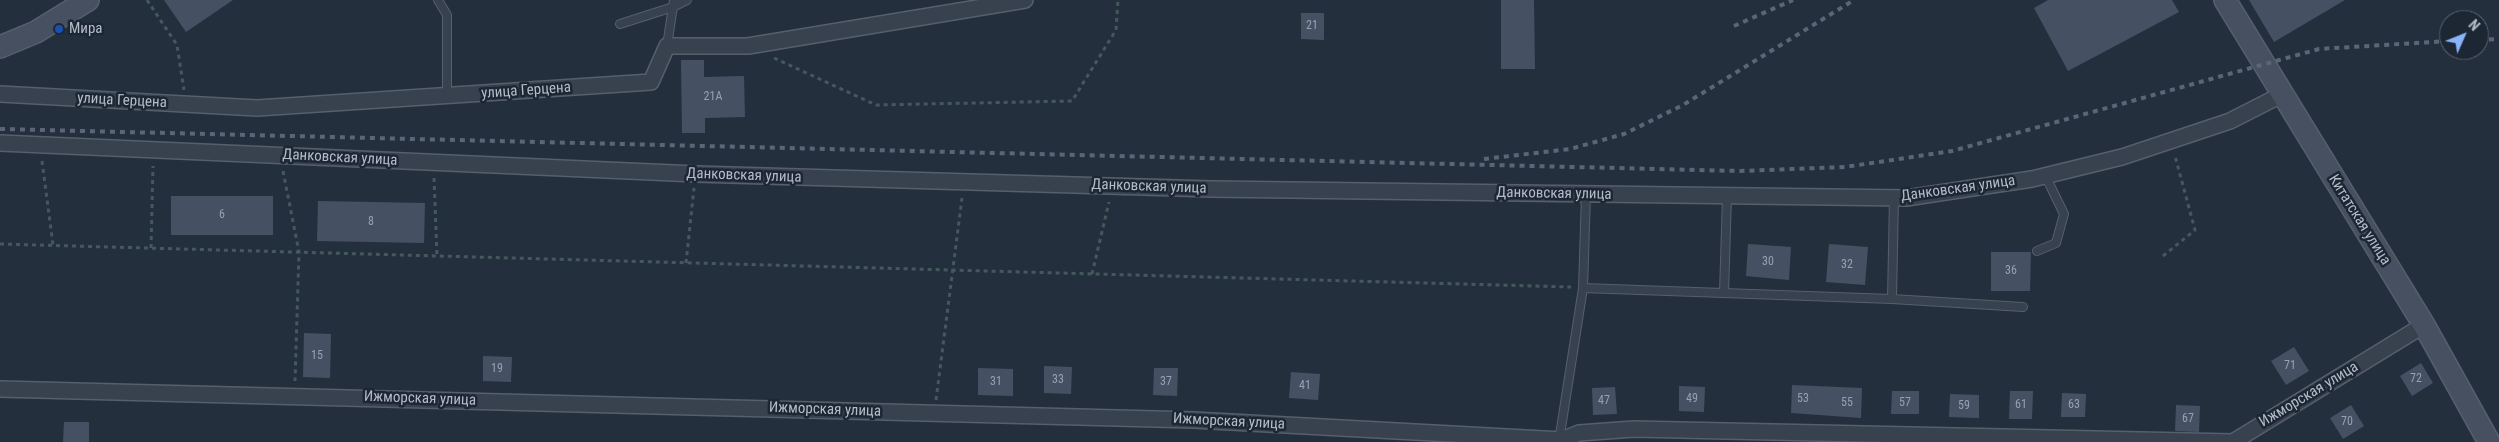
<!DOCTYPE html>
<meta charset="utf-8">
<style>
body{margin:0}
#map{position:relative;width:2499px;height:442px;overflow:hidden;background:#242f3e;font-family:"Roboto Condensed",sans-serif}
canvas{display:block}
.north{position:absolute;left:2439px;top:10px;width:50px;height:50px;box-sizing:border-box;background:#1d2633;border:1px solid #59626f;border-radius:50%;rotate:46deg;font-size:14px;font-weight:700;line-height:20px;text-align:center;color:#b4bcc9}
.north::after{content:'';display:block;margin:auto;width:18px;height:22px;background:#8ab4f8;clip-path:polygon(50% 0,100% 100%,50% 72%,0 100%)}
</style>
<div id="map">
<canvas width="2499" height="442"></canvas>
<div class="north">N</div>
</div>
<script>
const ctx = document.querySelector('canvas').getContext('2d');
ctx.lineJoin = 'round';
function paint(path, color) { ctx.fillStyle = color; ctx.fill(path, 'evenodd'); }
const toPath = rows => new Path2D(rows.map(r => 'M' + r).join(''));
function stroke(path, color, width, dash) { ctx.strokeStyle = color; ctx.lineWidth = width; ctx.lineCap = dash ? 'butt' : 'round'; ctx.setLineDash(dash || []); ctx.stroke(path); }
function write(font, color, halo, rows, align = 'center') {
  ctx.font = font + ' "Roboto Condensed",sans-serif'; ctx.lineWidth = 5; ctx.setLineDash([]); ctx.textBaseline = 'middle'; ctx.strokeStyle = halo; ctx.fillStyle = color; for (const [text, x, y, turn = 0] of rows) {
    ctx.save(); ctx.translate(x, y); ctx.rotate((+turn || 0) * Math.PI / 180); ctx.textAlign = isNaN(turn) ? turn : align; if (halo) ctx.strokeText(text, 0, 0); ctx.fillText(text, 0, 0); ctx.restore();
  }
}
const building = toPath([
 [164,0,233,0,186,32],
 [1501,0,1534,0,1535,69,1501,69],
 [2048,0,2172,0,2179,12,2068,71,2034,8],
 [2249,0,2345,0,2274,42],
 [1301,13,1324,13,1324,40,1301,39],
 [681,60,704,60,704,77,744,76,745,117,705,118,705,133,682,133],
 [171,196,273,196,273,235,171,235],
 [318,201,425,203,424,243,317,241],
 [1748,244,1791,247,1789,280,1746,276],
 [1829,244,1868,247,1865,285,1826,282],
 [1991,252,2031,252,2030,291,1991,291],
 [304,333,331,334,330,378,303,377],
 [2294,347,2309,371,2286,385,2271,361],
 [483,356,512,357,511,382,483,381],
 [2421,363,2433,383,2412,396,2400,376],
 [1044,366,1072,367,1071,394,1044,393],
 [978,368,1013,369,1013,396,978,395],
 [1154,368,1178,368,1177,396,1153,395],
 [1291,372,1320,374,1318,400,1289,398],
 [1792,385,1862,388,1861,418,1791,413],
 [1679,386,1705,387,1704,412,1679,411],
 [1615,387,1617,414,1593,415,1592,388],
 [1892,391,1919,391,1919,414,1891,414],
 [2010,391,2033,391,2032,419,2009,419],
 [2062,393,2086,394,2085,417,2061,417],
 [1950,394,1979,395,1979,418,1949,417],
 [2176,405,2200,406,2199,432,2175,431],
 [2351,405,2364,426,2343,439,2330,418],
 [64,422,89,422,89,442,63,442]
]);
const path = toPath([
 [147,0,177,45,184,90],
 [774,58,876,105,1072,101,1116,30,1118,0],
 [42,161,53,245],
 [283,171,299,252,295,381],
 [434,178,437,256],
 [0,244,1571,287],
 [151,248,153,166],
 [2163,256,2195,230,2175,156],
 [686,263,694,188],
 [1092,274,1109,202],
 [936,400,962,198]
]);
const lane = toPath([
 [438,0,447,15,447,96],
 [620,24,673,7,687,0],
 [667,46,674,0],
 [1586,194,1583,288,1892,299,1894,198],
 [2037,251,2056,243,2064,214,2045,175],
 [1724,293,1727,196],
 [1892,299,2023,307],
 [1559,441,1583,288]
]);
const street = toPath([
 [0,94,257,108,651,82,667,46,748,46,1025,0],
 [0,143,696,174,1212,189,1906,198,2032,179,2122,157,2230,121,2283,94],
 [0,389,1194,420,1562,440,1579,433,1634,429,2233,442,2424,325]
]);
const secondary = toPath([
 [2225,0,2424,325,2489,442],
 [0,47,36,32,88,0]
]);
const rail = toPath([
 [1734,26,1793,0],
 [2479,40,2499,39],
 [0,129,1740,171,1845,167,1952,151,2319,49,2449,41],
 [1484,159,1570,149,1624,134,1683,105,1854,0]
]);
const markers = [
 [59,29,5,"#1a4fb4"]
];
const numberNames = [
 ["21",1312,26],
 ["21А",713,97],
 ["6",222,215],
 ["8",371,222],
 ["30",1768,262],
 ["32",1847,265],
 ["36",2011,271],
 ["15",317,356],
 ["71",2290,366],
 ["19",497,369],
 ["72",2416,379],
 ["33",1058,380],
 ["31",996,382],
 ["37",1166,382],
 ["41",1305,386],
 ["49",1692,399],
 ["53",1803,399],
 ["47",1604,401],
 ["55",1847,403],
 ["57",1905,403],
 ["61",2021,405],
 ["63",2074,405],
 ["59",1964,406],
 ["67",2188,419],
 ["70",2347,422]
];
const poiNames = [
 ["Мира",69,29]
];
const streetNames = [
 ["улица Герцена",526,91,-4],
 ["улица Герцена",122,101,3],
 ["Данковская улица",340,158,3],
 ["Данковская улица",744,176,2],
 ["Данковская улица",1149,187,2],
 ["Данковская улица",1958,189,-8],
 ["Данковская улица",1554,194,1],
 ["Китатская улица",2359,220,58],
 ["Ижморская улица",2309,395,-31],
 ["Ижморская улица",420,399,2],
 ["Ижморская улица",825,410,2],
 ["Ижморская улица",1229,422,3]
];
paint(building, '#455162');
stroke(lane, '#565f6c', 10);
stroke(street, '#565f6c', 18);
stroke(secondary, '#565f6c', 24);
stroke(path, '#44595c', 3, [4, 4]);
stroke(lane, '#38414e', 8);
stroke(street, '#38414e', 15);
stroke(secondary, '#465061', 21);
stroke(rail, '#5a6575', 4, [5, 5]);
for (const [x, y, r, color] of markers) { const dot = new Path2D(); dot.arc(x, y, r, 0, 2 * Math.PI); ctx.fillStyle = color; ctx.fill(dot); stroke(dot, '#1d2633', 2); }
write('12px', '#98a1af', null, numberNames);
write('15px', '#b4bcc9', '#1d2633', poiNames, 'left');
write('15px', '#b4bcc9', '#1d2633', streetNames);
</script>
